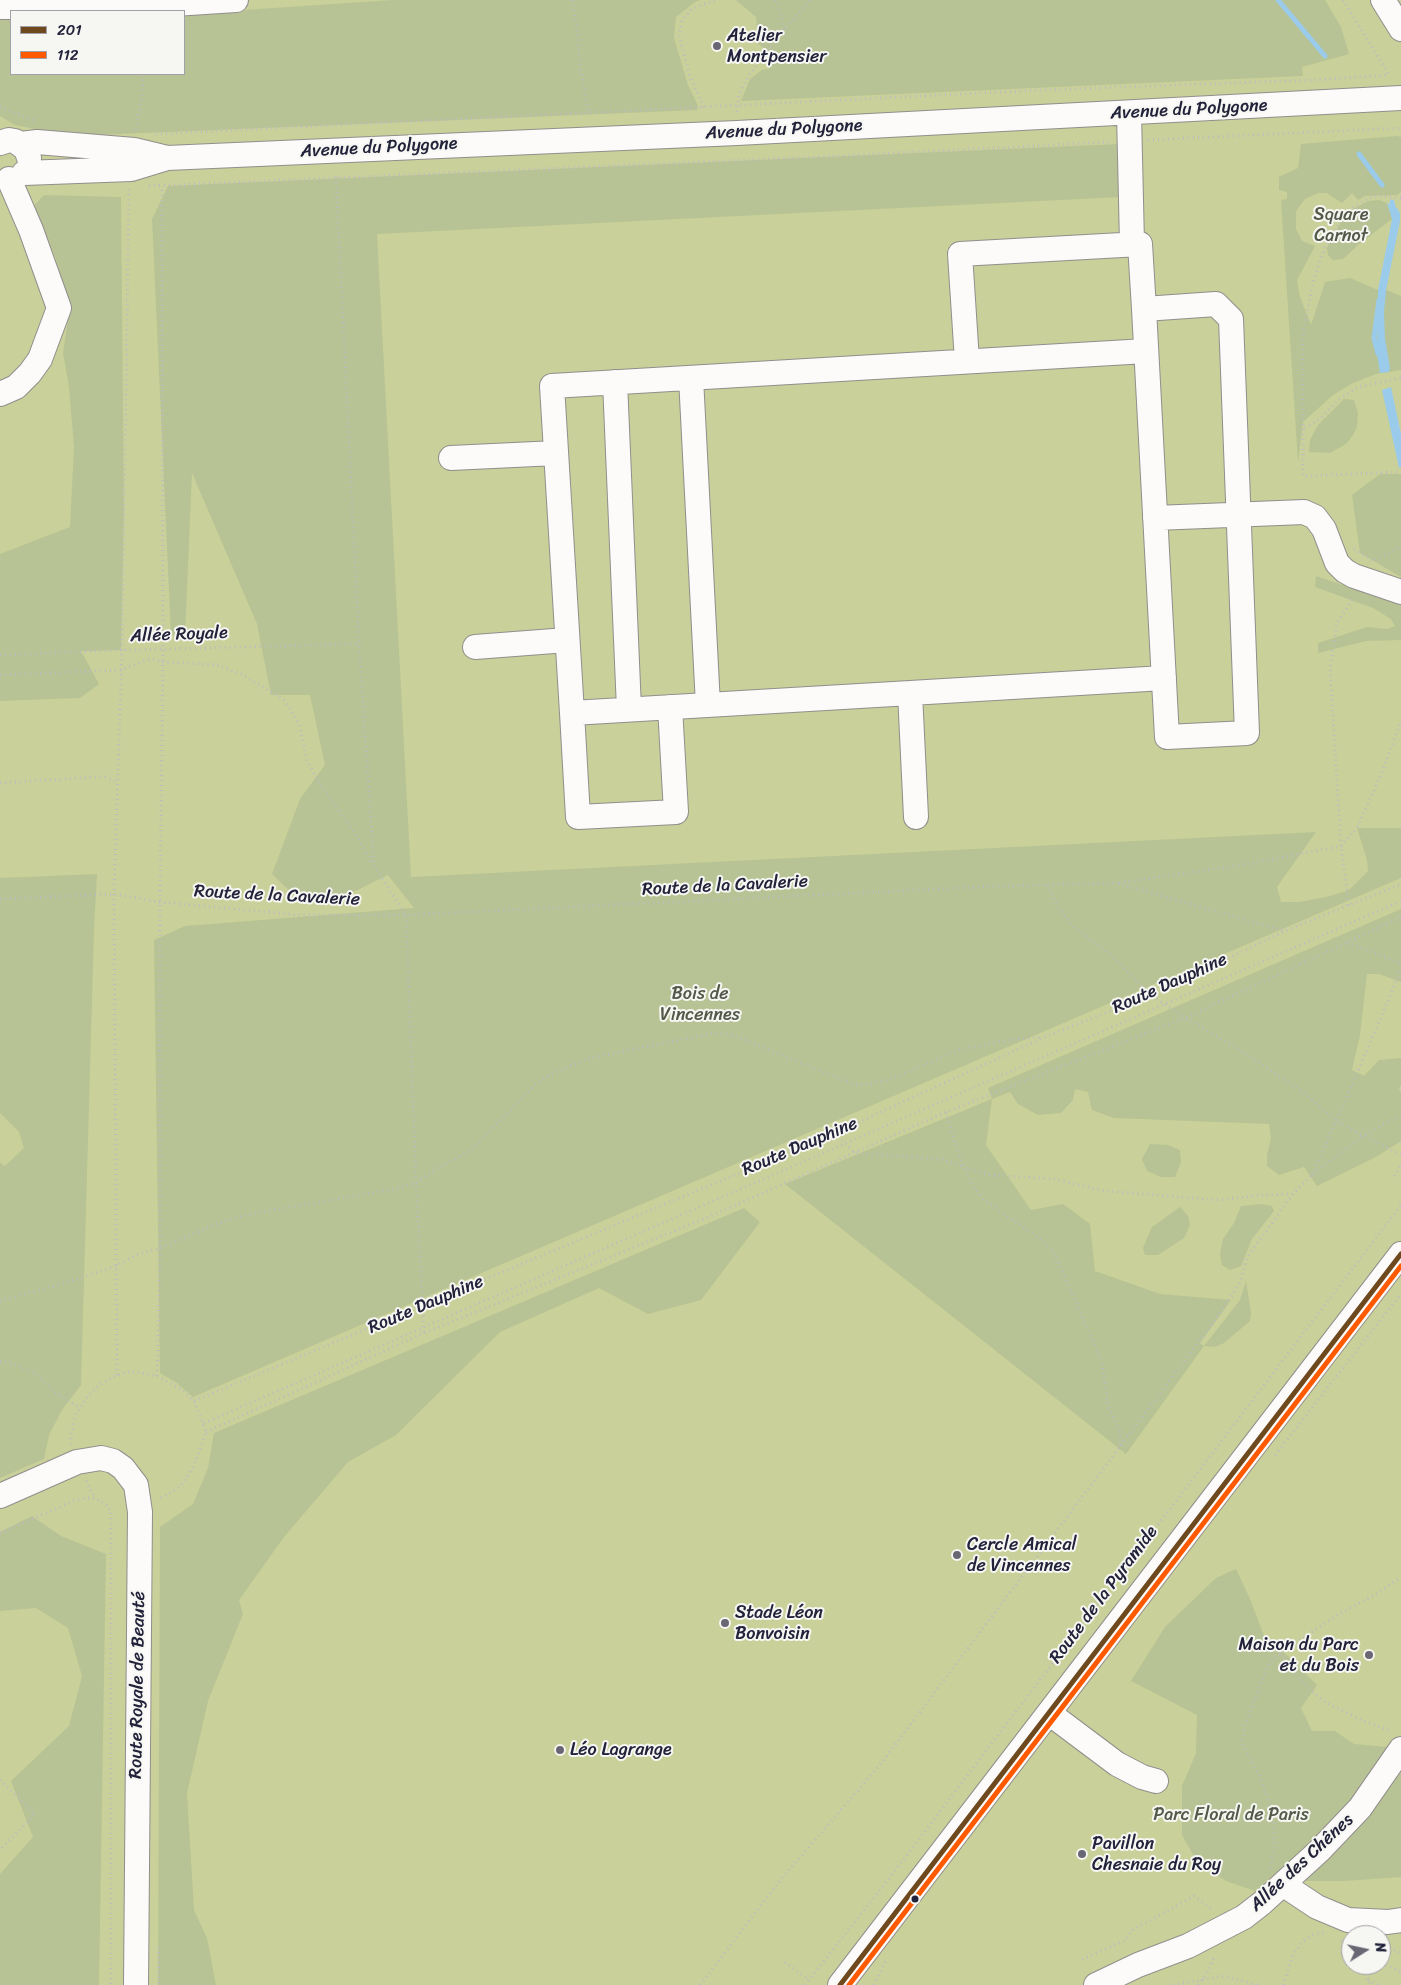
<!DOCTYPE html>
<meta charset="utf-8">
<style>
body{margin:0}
#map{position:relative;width:1401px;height:1985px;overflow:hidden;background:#eee7dd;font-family:Sriracha,sans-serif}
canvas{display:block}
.legend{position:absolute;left:10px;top:10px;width:175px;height:65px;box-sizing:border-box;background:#f6f6f2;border:1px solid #a1a1a9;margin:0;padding:6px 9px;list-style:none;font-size:15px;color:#22223b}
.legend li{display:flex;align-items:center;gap:10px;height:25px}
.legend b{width:25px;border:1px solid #a1a1a9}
.north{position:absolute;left:1341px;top:1925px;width:50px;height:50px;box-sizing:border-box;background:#f6f6f2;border:1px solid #a1a1a9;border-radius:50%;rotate:80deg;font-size:14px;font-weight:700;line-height:20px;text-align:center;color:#22223b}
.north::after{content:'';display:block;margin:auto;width:18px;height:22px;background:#696774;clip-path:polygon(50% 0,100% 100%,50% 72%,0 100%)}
</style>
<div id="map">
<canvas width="1401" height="1985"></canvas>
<ul class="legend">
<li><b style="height:6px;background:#6e491e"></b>201</li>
<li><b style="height:6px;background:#ff5a00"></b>112</li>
</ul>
<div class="north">N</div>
</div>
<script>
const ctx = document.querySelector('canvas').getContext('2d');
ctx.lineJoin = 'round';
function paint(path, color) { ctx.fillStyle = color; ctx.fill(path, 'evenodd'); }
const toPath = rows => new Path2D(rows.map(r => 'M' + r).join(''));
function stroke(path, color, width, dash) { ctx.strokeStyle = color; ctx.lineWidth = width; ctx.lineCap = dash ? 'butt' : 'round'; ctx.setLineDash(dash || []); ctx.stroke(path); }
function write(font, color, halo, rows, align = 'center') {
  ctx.font = font + ' Sriracha,sans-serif'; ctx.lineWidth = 4; ctx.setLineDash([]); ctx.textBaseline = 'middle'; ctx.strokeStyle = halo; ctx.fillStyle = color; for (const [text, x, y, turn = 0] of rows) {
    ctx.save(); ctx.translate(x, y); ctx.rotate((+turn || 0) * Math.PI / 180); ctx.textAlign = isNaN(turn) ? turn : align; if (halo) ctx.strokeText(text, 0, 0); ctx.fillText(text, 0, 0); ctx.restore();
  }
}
const green = toPath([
 [0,0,1401,0,1401,1985,0,1985],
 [11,11,184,11,184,74,11,74],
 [1351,1935,1381,1935,1381,1965,1351,1965]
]);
const forest = toPath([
 [393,0,701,0,695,2,676,17,674,38,688,85,698,106,697,110,71,136,15,125,0,116,0,18,11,18,11,74,184,74,184,14],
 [736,0,1325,0,1341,27,1349,54,1302,67,1303,76,741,101,750,79,762,70,769,69,777,56,758,44,756,17],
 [1397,136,1401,137,1401,192,1397,195,1365,196,1358,200,1352,193,1342,203,1327,193,1318,193,1305,199,1296,211,1296,229,1302,241,1315,246,1297,280,1300,297,1311,325,1325,282,1350,278,1378,290,1384,289,1401,296,1401,370,1376,374,1351,384,1333,395,1303,422,1298,462,1281,200,1287,199,1287,192,1279,190,1279,177,1298,168,1301,144],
 [1120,144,1121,197,377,234,411,877,1316,832,1277,887,1281,902,1300,902,1330,896,1349,890,1368,871,1367,860,1357,828,1401,828,1401,878,193,1397,177,1383,160,1373,154,940,185,926,414,908,388,875,339,899,299,900,272,874,300,799,325,765,310,695,271,695,257,624,192,473,185,636,171,635,152,219,168,186],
 [44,195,121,197,124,511,121,650,81,651,99,684,80,698,0,701,0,554,70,527,74,447,69,387,63,353,70,306,55,256,34,206],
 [1379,200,1387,203,1392,219,1358,245,1343,259,1333,260,1328,255,1327,248,1342,220,1355,208,1368,201],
 [1344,399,1354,400,1358,413,1357,427,1353,435,1346,444,1330,453,1309,452,1310,440,1318,425],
 [1380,474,1401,474,1401,577,1360,553,1352,495],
 [1316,576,1401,605,1401,640,1366,641,1318,653,1318,643,1367,627,1387,629,1395,626,1391,619,1373,608,1315,587],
 [97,874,94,930,81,1385,62,1410,49,1435,44,1459,0,1478,0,1163,5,1166,24,1148,19,1132,0,1113,0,878],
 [1401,909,1401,982,1379,974,1367,974,1360,1035,1352,1070,1364,1076,1379,1060,1401,1058,1401,1085,1399,1088,1401,1093,1401,1141,1376,1157,1317,1186,1304,1167,1279,1175,1267,1166,1267,1155,1271,1138,1269,1124,1114,1118,1092,1110,1088,1092,1075,1089,1073,1100,1061,1113,1038,1115,1018,1104,1010,1092,992,1099,986,1145,1031,1210,1063,1204,1090,1224,1095,1271,1160,1294,1231,1300,1200,1343,1204,1346,1240,1300,1246,1281,1251,1313,1250,1321,1224,1343,1215,1347,1204,1346,1126,1454,785,1184,992,1099,988,1088],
 [1150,1144,1168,1145,1180,1150,1181,1162,1175,1177,1161,1177,1147,1171,1142,1159],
 [1262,1204,1272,1206,1274,1211,1252,1239,1241,1266,1230,1270,1222,1265,1220,1254,1223,1239,1234,1223,1241,1206],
 [1180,1207,1188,1216,1190,1225,1184,1238,1158,1255,1145,1255,1143,1248,1152,1227],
 [744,1208,760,1222,701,1300,648,1314,599,1288,500,1332,396,1435,348,1462,284,1537,239,1600,243,1614,208,1701,187,1793,194,1910,207,1938,216,1985,158,1985,160,1527,193,1504,208,1468,214,1433],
 [32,1516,61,1536,106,1554,99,1985,0,1985,0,1874,33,1837,11,1781,69,1726,82,1676,68,1628,36,1608,0,1611,0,1532],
 [1236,1569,1250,1599,1266,1641,1288,1656,1317,1685,1301,1708,1312,1731,1335,1731,1354,1744,1401,1748,1401,1877,1345,1881,1308,1881,1273,1875,1255,1891,1226,1881,1206,1868,1196,1860,1182,1835,1182,1786,1196,1753,1197,1715,1131,1681,1165,1627,1216,1578]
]);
const water = toPath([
 [1387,203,1397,208,1400,213,1400,221,1386,291,1384,312,1385,339,1390,368,1389,372,1380,373,1377,354,1378,290,1392,219],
 [1391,387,1401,434,1401,467,1399,468,1382,390]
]);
const stream = toPath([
 [1278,0,1325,56],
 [1359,154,1382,185],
 [1392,202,1394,211],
 [1378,354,1374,338,1379,300]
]);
const path = toPath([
 [572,0,577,28,580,67,589,113],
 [775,0,781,13,784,30],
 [1343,0,1390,76],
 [0,107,36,121],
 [704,107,690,77,679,35,682,20,693,8,717,0],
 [737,112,739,94,750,74,778,37,810,0],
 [136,130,142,95,143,74],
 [156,134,1043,90,1313,80,1389,75],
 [1148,140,1401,128],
 [336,177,359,644,374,866,406,915,416,1183,424,1333],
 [149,186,817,157,1110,142],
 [1401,198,1378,196,1367,199,1346,212,1326,246,1320,261,1313,282,1303,334,1303,476,1401,472],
 [1305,428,1321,418,1338,400,1358,387,1401,378],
 [1354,549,1373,561,1401,546],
 [0,655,122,650,359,644],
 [0,675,120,670,150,659,163,662,217,665,241,674,284,700,299,724,307,760,319,783,355,833,373,865],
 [0,783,95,777,105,777,117,782],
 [1119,883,1242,865,1341,846,1357,828,1381,775,1401,721],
 [1047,885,1059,909,1074,927,1110,954,1151,995,1185,1018,1239,1049,1308,1096,1335,1121,1401,1155],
 [0,899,114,894,160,902,300,915,406,915,1000,886,1116,883,1285,931],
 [1349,905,1341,846,1330,668,1337,623,1354,597],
 [1347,943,1401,963],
 [946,1112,956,1146,964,1168,973,1186,984,1200,1039,1238,1053,1251,1102,1362,1108,1406,1120,1431,1120,1446],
 [835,1133,855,1153,941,1159,964,1168,992,1175,1054,1179,1105,1191,1218,1200,1263,1195,1292,1194],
 [1312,1175,1349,1092,1401,970],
 [1394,1176,1401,1166],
 [0,1301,68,1282,116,1266,136,1255,160,1248,219,1223,245,1215,399,1188,416,1183,434,1170,470,1151,535,1085,548,1076,586,1059,713,1033,733,1035,855,1085,870,1084,892,1079,958,1050,1007,1040,1042,1037],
 [0,1362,9,1362,36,1374,55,1392,80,1408],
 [117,1375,114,894,122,650,129,188],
 [157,1376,160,1248,160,902,163,649,162,186],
 [194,1401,835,1133,1045,1037,1151,995,1285,931,1401,884],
 [204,1423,1401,901],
 [206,1432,424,1333,711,1216,946,1112,1185,1018,1401,917],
 [71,1444,70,1440,76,1415,86,1398,99,1385,117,1375,131,1371,157,1376,184,1391,194,1401,206,1432,193,1467,180,1487,159,1499],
 [1275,1455,1401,1294],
 [86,1481,95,1498],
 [0,1533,74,1501,86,1498,95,1498,104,1503,111,1511,111,1985],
 [1280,1654,1302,1682,1323,1701,1363,1721,1392,1731],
 [0,1780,35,1814,0,1850],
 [1270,1868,1274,1848,1274,1814,1259,1775,1242,1743,1245,1725,1269,1663,1292,1645,1339,1614,1378,1593,1401,1577],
 [1341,1940,1351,1948],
 [1381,1946,1384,1944,1401,1954],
 [159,1947,159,1985],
 [1082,1959,1126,1940,1131,1931,1194,1896,1213,1910],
 [785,1962,809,1980],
 [1381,1963,1401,1972],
 [1360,1965,1371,1985],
 [1368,1980,1379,1985],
 [700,1985,782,1878,880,1765,1213,1323,1239,1285,1247,1257,1293,1194,1312,1175,1364,1135,1401,1115],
 [805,1985,884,1885,1401,1205],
 [874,1985,887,1959],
 [1173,1985,1224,1976,1258,1985],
 [1198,1985,1207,1973,1215,1955],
 [1283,1985,1293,1955,1303,1941,1315,1934,1324,1933]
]);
const minor = toPath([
 [1383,0,1401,29],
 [0,7,143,6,236,0],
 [1129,113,1132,244],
 [0,143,9,140,15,141,26,149,29,158],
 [21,144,37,142,134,150,167,158],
 [24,173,131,169,167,158,737,133,1401,98],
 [1216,304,1231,319,1247,733,1167,737,1144,309,1216,304],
 [1146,351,552,386,572,713,1164,678],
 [967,361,960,254,1140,244,1144,309],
 [691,378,708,705],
 [615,382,629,709],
 [0,394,16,387,30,373,40,359,59,308,31,230,9,179],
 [451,458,556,453],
 [1155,518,1304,512,1315,517,1324,529,1337,563,1345,571,1354,576,1401,592],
 [475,647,567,640],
 [910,693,916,817],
 [572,713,578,817,676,812,670,707],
 [0,1496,77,1462,101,1458,113,1461,123,1468,136,1485,140,1512,136,1985],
 [1049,1713,1117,1764,1142,1777,1156,1781],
 [1284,1885,1317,1907,1348,1920,1388,1922,1401,1920],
 [840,1985,1401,1254],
 [1096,1985,1138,1965,1188,1946,1244,1917,1262,1903,1319,1851,1360,1808,1401,1749]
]);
const bus1 = toPath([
 [840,1985,1401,1254]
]);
const bus2 = toPath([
 [849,1985,1401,1266]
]);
const markers = [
 [717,46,5,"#696774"],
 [957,1555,5,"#696774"],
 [725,1623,5,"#696774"],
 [1369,1655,5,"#696774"],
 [560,1750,5,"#696774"],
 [1082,1854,5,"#696774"],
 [915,1899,4.5,"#22223b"]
];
const poiNames = [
 ["Atelier",727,36],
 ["Montpensier",727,57],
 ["Cercle Amical",967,1545],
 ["de Vincennes",967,1566],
 ["Stade Léon",735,1613],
 ["Bonvoisin",735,1634],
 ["Maison du Parc",1359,1645,"right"],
 ["et du Bois",1359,1666,"right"],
 ["Léo Lagrange",570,1750],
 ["Pavillon",1092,1844],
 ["Chesnaie du Roy",1092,1865]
];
const streetNames = [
 ["Avenue du Polygone",1189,110,-3],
 ["Avenue du Polygone",784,130,-3],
 ["Avenue du Polygone",379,148,-3],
 ["Allée Royale",179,635,-2],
 ["Route de la Cavalerie",725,886,-3],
 ["Route de la Cavalerie",277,896,3],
 ["Route Dauphine",1170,984,-24],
 ["Route Dauphine",800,1147,-23],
 ["Route Dauphine",426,1305,-23],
 ["Route de la Pyramide",1104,1595,-53],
 ["Route Royale de Beauté",138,1685,-89],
 ["Allée des Chênes",1302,1863,-43]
];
const parkNames = [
 ["Square",1341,215],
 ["Carnot",1341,236],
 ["Bois de",700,994],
 ["Vincennes",700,1015],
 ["Parc Floral de Paris",1231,1815]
];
paint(green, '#cad099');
paint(forest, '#b7c394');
paint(water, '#9bcbea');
stroke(stream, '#9bcbea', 5);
stroke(minor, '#928e8d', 26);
stroke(path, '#bebcbe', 3, [1, 4]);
stroke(minor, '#fcfbfa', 24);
stroke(bus1, '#6e491e', 5);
stroke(bus2, '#ff5a00', 5);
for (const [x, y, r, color] of markers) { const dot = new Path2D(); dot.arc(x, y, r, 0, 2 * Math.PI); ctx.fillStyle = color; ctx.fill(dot); stroke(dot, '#f6f6f2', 2); }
write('18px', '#22223b', '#f6f6f2', poiNames, 'left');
write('18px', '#22223b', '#f6f6f2', streetNames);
write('18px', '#535949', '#f6f6f2', parkNames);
</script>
